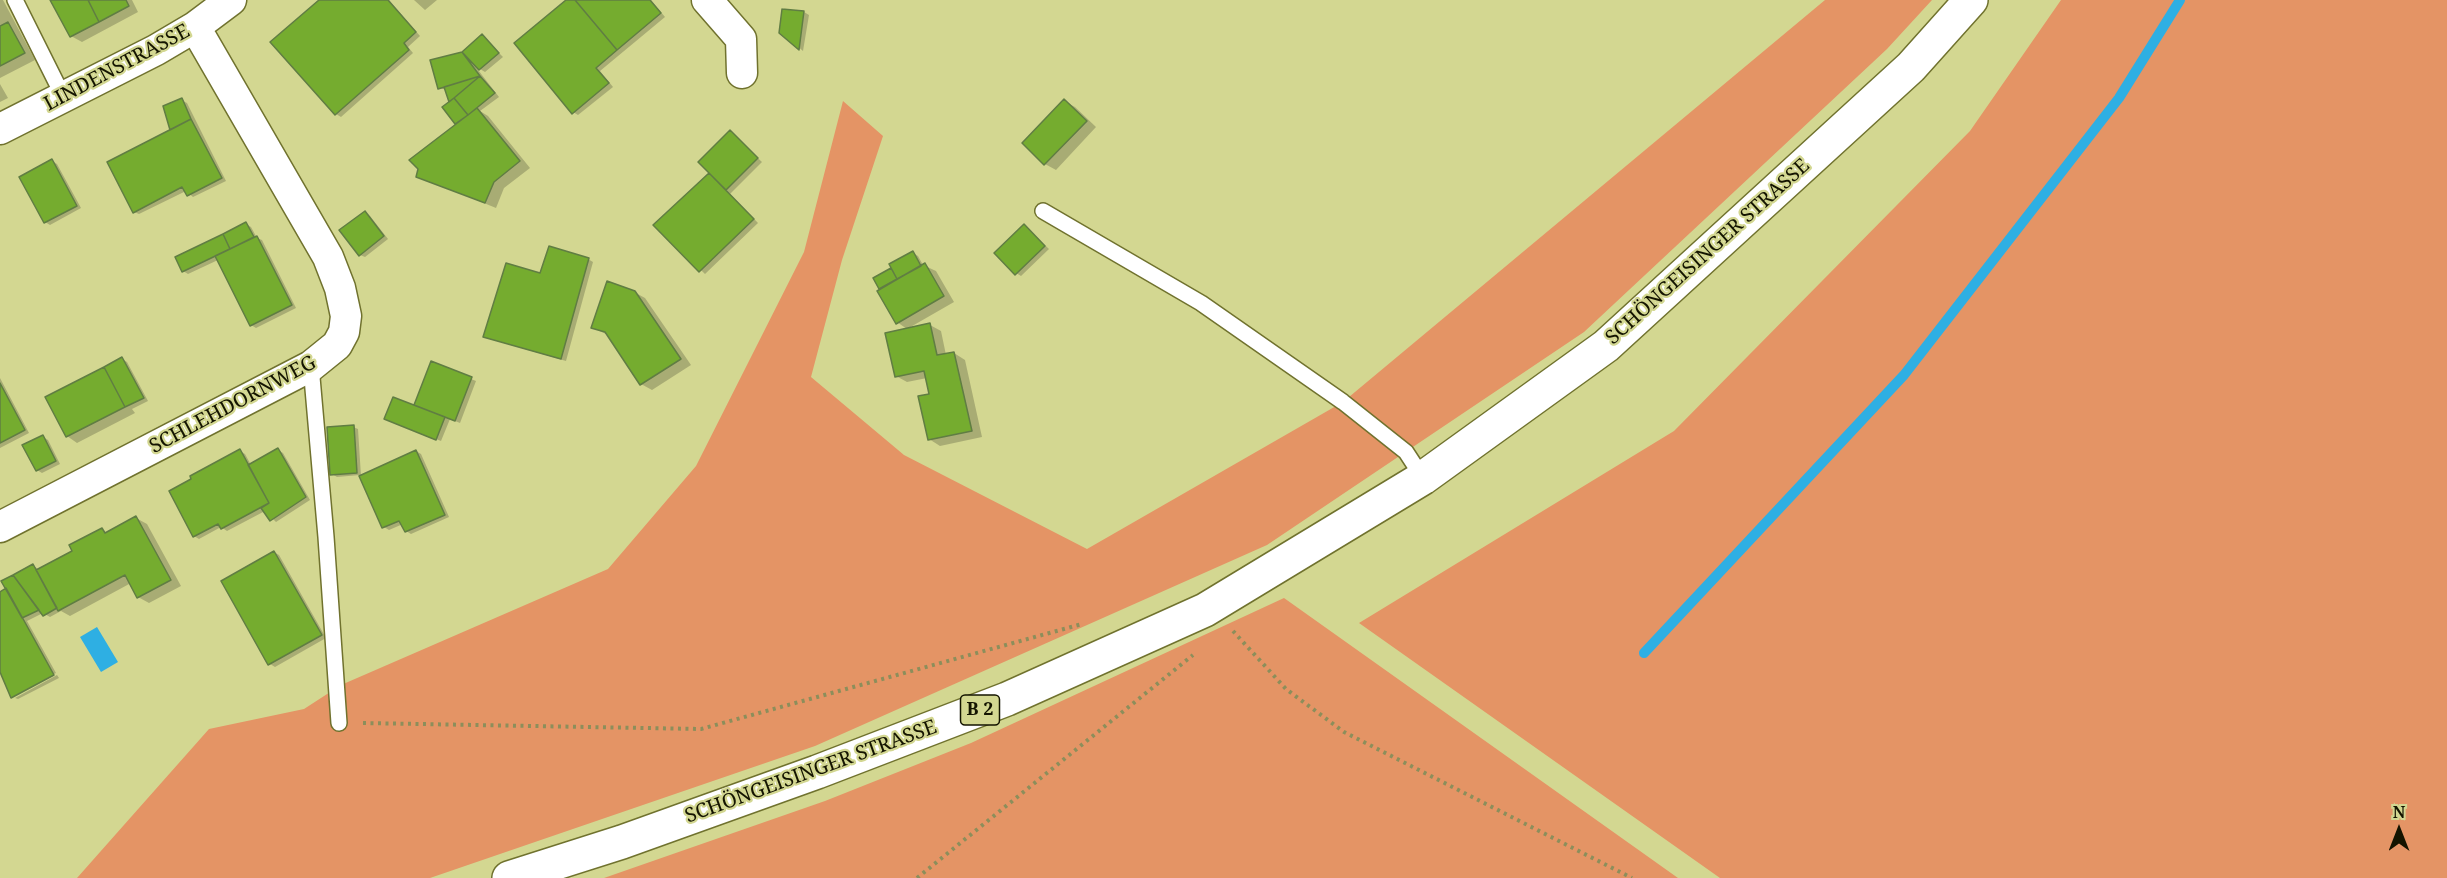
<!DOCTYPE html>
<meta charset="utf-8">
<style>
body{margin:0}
#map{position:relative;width:2447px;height:878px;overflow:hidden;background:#d3d791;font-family:"Noto Serif",serif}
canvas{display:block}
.north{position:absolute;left:2369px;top:800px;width:60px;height:60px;-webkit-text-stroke:4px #d3d791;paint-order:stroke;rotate:0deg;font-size:16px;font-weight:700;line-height:24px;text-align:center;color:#141400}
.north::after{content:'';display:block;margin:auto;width:21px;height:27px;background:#141400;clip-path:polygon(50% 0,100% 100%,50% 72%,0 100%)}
</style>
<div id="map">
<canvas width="2447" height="878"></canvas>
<div class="north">N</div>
</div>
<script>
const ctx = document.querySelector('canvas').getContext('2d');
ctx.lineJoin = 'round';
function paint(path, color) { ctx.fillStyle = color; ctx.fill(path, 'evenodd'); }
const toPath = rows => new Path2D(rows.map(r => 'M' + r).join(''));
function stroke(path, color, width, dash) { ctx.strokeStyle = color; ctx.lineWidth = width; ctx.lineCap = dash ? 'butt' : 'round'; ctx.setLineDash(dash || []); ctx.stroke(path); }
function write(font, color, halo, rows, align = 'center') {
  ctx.font = font + ' "Noto Serif",serif'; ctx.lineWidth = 4.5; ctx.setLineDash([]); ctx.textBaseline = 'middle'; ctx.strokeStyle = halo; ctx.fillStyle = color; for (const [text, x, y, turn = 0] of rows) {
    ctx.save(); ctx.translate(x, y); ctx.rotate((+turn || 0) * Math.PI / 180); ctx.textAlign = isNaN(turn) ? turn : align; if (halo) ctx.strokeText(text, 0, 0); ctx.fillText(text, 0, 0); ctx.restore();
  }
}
const green = toPath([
 [1825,0,1932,0,1887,49,1584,332,1267,545,815,746,430,878,77,878,209,729,304,709,341,685,608,569,696,466,804,252,843,101,883,136,842,260,811,377,904,455,1087,549,1343,402],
 [2061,0,2447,0,2447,878,1720,878,1359,623,1674,431,1970,131],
 [1284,598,1678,878,604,878,825,801,971,743]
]);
const water = toPath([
 [97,627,118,662,101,672,80,637]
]);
const shadow = toPath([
 [0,0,3,0,35,60,0,78],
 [52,0,132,0,138,12,82,42,71,36],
 [322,0,389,0,420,36,408,47,413,53,341,117,336,114],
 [414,0,437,0,425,10],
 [568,0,651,0,665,17,600,71,613,87,578,115,573,112],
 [804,12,809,15,803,51,781,32],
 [482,36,503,57,485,72,475,66,499,97,480,111,488,116,530,168,504,188,496,208,418,176,458,124,447,90,439,88,432,61,463,53],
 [0,84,8,98,0,102],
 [181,100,187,103,226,181,193,197,186,191,139,214,134,212,172,131],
 [1064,101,1075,107,1096,127,1056,170,1045,164,1024,143],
 [730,132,762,162,730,194,758,223,705,274,655,225,711,173],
 [52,161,57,164,81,208,50,225,45,222],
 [365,213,370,216,388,239,365,257,360,255],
 [246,224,251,227,257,238,262,240,296,308,256,328,251,325,218,260,188,274,183,271],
 [1025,226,1049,249,1021,276,1016,273],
 [913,253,918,256,923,265,936,271,954,302,907,329,897,322,875,279],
 [588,259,593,262,566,361,490,339,541,275],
 [634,292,645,298,691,365,652,390,641,384,608,335,593,328],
 [930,325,941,331,946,355,954,353,965,360,982,437,940,446,929,439,931,395,927,378,907,382,896,376],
 [122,359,127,362,148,401,132,409,135,413,77,443,67,436],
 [432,363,476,381,460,423,450,419,441,441,391,421,415,407],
 [0,378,29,433,0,448],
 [353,427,358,429,361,476,416,451,421,454,449,517,411,534,406,531,403,524,389,530,384,527,360,475,337,477,332,474],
 [43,437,48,440,60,464,42,473,37,470],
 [278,450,283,453,310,500,276,522,265,511,227,531,221,527,199,539,194,536,240,451,245,454,251,465],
 [136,518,147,524,181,586,149,603,138,597,131,583,70,616,61,611,50,617,43,613,27,621,56,673,13,697,0,668,0,593,33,565,39,570,74,552,102,530,107,533],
 [274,552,279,555,326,638,275,667,270,664],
 [57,675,59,678,18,699,15,698]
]);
const stream = toPath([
 [1644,653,1904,375,2119,98,2180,0]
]);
const building = toPath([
 [50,0,88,0,99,22,70,37,50,0],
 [88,0,126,0,129,6,99,22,88,0],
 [319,0,388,0,416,32,404,43,409,50,335,115,270,42,319,0],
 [566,0,575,0,617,50,596,68,609,83,572,114,514,43,566,0],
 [575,0,650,0,661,13,617,50,575,0],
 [782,9,804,11,799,50,779,33,782,9],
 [8,22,25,53,0,66,0,26,8,22],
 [482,34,499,53,479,70,462,52,482,34],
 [462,52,480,76,438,89,430,60,462,52],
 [480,76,495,93,468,115,454,98,480,76],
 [480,76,454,98,449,102,444,87,480,76],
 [182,98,191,119,170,130,163,106,182,98],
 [454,98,468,115,455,124,442,107,454,98],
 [1064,99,1087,121,1044,165,1022,143,1064,99],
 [477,108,520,161,494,182,485,203,416,177,418,169,409,160,477,108],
 [191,119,222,178,187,196,182,187,133,213,107,162,191,119],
 [730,130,758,158,726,190,698,162,730,130],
 [52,159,77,206,44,223,19,177,52,159],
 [709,173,754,219,699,272,653,225,709,173],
 [365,211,384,236,359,256,339,230,365,211],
 [246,222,254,237,230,249,223,234,246,222],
 [1024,224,1045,246,1015,275,994,253,1024,224],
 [223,234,230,249,182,272,175,257,223,234],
 [257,236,292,305,250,326,215,256,257,236],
 [549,246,589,258,561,359,483,337,506,263,540,273,549,246],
 [913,251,921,266,897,279,889,264,913,251],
 [925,263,944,296,896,324,877,291,925,263],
 [891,268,897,279,879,289,873,278,891,268],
 [607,281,635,291,681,359,640,385,605,332,591,328,607,281],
 [930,323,937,355,954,352,972,431,928,440,918,396,929,394,924,371,895,377,885,333,930,323],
 [122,357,144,398,125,407,104,367,122,357],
 [431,361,472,377,455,421,414,405,431,361],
 [104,367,125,407,66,437,45,397,104,367],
 [0,383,25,430,0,443,0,383],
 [393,397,445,417,436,440,384,419,393,397],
 [354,425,357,473,330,475,327,427,354,425],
 [43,435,56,461,36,471,22,445,43,435],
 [278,448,306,497,270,521,261,508,269,503,248,465,278,448],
 [240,449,269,503,221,529,218,524,193,537,169,491,191,479,190,476,240,449],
 [416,450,445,515,405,532,399,521,382,528,359,476,416,450],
 [136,516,171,580,137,598,125,575,58,611,36,570,72,551,69,545,102,528,105,533,136,516],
 [274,551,322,635,268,665,221,581,274,551],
 [33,564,57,608,43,616,13,575,33,564],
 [13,575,39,610,22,618,1,581,13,575],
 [6,588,54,675,11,698,0,672,0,592,6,588]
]);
const path = toPath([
 [1233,631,1286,689,1344,732,1632,878],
 [363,723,701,729,1082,624],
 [917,878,1193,655]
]);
const service = toPath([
 [15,0,63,96],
 [1043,211,1201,303,1343,402,1406,452,1423,478],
 [311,366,326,537,339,723]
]);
const minor = toPath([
 [707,0,741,39,742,73],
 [0,129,156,50,195,27,231,0],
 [0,527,311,366,337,345,344,332,346,316,340,288,328,257,195,27]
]);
const primary = toPath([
 [509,878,622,842,817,772,1007,699,1205,610,1423,478,1606,346,1911,67,1971,0]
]);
const shields = [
 [980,710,39]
];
const shieldNames = [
 ["B 2",980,710]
];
const streetNames = [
 ["LINDENSTRASSE",117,68,-28],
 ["SCHÖNGEISINGER STRASSE",1708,252,-42],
 ["SCHLEHDORNWEG",233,405,-28],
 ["SCHÖNGEISINGER STRASSE",811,772,-20]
];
paint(green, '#e49465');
paint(water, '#2eafe3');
paint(shadow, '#0003');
stroke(stream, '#2eafe3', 10);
paint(building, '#75ac2f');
stroke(building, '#607d43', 1.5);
stroke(service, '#70722e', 18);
stroke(minor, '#70722e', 33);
stroke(primary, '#70722e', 36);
stroke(path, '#8c8e5b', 4, [3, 4.5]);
stroke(service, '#fff', 15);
stroke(minor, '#fff', 30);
stroke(primary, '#fff', 33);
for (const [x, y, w] of shields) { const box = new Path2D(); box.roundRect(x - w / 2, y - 15, w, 30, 4.5); ctx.fillStyle = '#d3d791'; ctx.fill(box); stroke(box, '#141400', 1.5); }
write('bold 18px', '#141400', null, shieldNames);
write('20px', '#141400', '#d3d791', streetNames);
</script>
